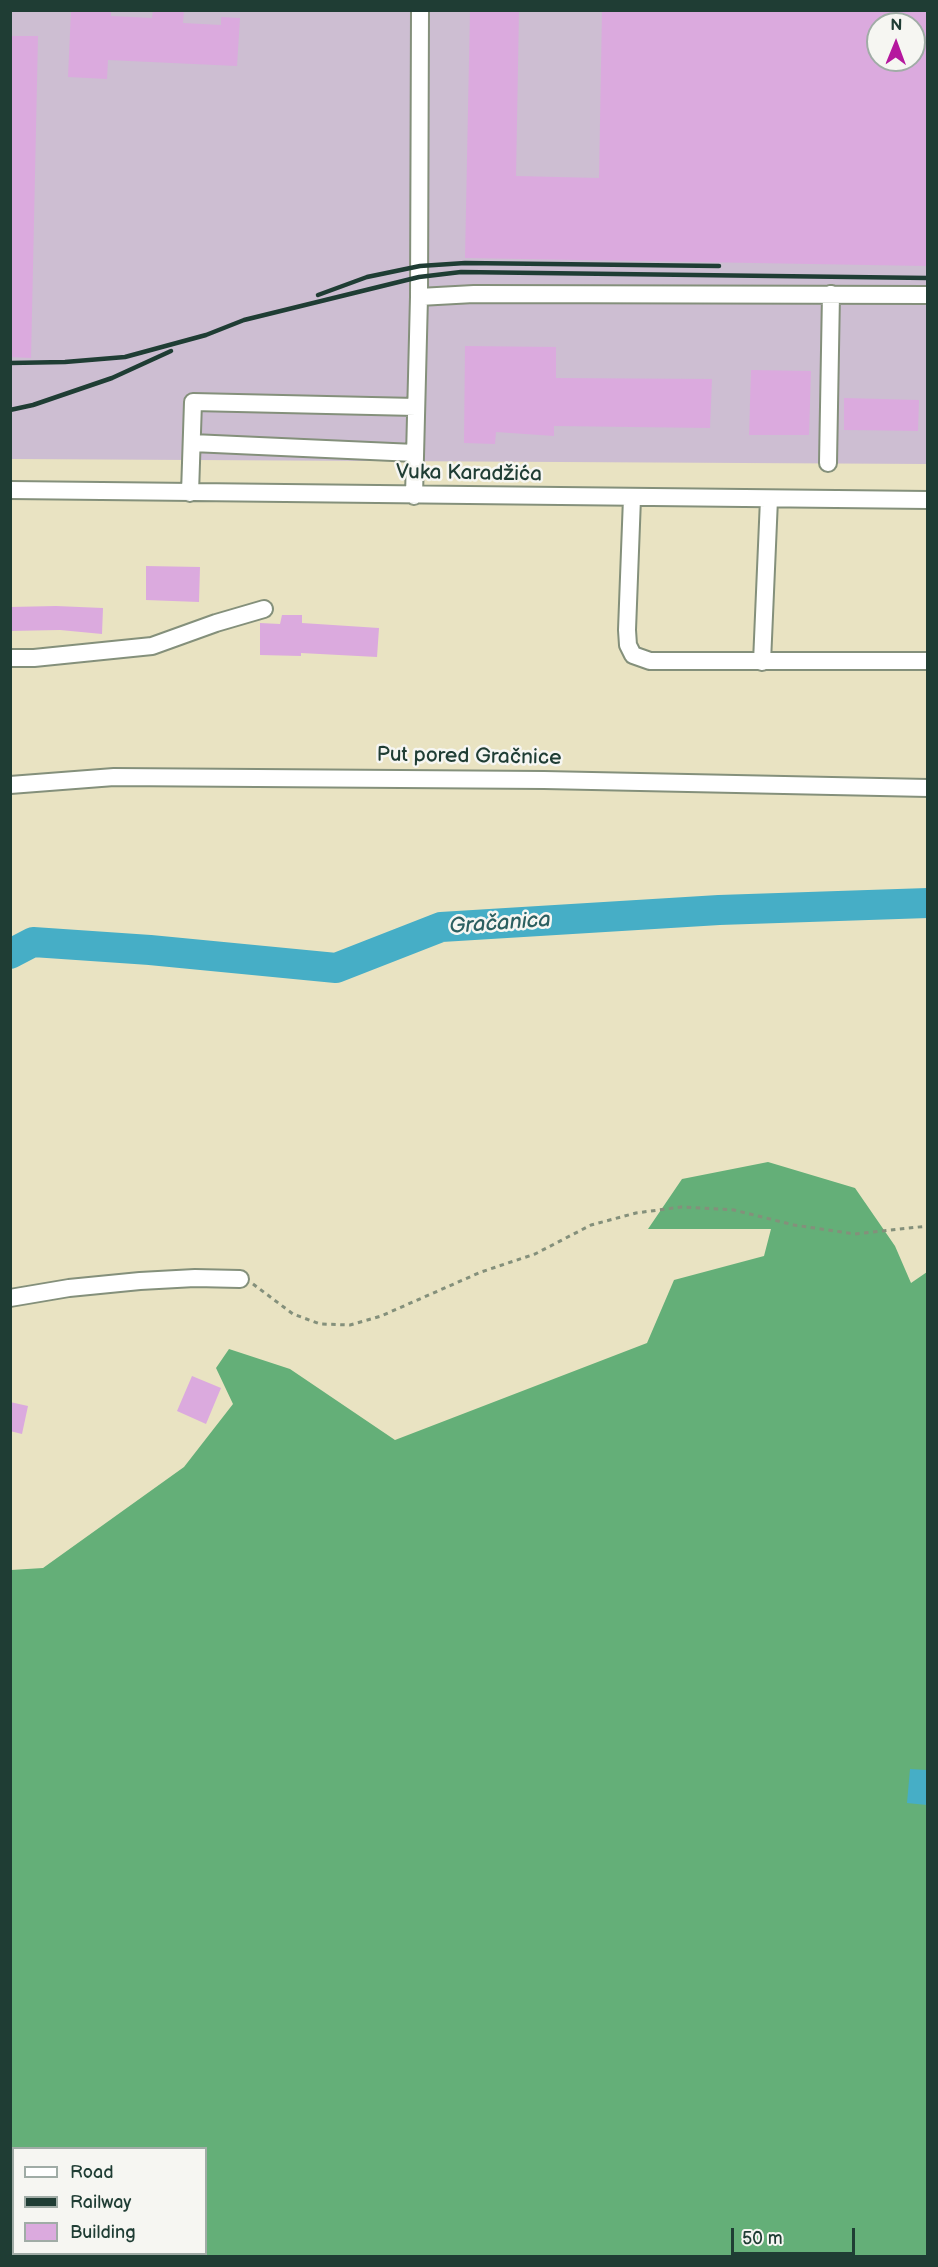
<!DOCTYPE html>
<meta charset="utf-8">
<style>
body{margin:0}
#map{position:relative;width:938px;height:2267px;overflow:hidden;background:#e9e3c2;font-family:"Balsamiq Sans",sans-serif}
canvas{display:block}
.frame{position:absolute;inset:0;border:12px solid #1f3d34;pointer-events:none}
.legend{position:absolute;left:12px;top:2147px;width:195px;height:108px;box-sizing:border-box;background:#f6f6f2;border:2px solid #a0aca6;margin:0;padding:8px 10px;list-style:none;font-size:18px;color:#1f3d34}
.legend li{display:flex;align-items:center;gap:12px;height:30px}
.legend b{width:30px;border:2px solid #a0aca6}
.north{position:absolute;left:866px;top:12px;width:60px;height:60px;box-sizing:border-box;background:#f6f6f2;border:2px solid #a0aca6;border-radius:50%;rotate:1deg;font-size:16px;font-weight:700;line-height:24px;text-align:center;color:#1f3d34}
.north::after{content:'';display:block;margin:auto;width:21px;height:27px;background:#b5179e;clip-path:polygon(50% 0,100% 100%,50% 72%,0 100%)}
.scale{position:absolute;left:731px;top:2228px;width:124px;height:27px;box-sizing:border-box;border:3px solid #1f3d34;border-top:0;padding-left:8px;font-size:18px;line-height:21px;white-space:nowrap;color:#1f3d34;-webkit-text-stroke:4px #f6f6f2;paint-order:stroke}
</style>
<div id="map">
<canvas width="938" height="2267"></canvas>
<div class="frame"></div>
<ul class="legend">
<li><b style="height:8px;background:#fff"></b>Road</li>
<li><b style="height:8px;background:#1f3d34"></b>Railway</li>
<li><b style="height:16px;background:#dbaade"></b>Building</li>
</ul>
<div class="north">N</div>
<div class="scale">50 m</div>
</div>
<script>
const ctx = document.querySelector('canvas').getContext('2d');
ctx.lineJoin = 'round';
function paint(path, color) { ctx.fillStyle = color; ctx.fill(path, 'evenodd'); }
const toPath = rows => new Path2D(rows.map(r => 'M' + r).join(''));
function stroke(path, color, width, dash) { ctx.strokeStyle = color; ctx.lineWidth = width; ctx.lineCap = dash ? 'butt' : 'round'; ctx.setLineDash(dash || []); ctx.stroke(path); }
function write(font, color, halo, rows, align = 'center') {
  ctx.font = font + ' "Balsamiq Sans",sans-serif'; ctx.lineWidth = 5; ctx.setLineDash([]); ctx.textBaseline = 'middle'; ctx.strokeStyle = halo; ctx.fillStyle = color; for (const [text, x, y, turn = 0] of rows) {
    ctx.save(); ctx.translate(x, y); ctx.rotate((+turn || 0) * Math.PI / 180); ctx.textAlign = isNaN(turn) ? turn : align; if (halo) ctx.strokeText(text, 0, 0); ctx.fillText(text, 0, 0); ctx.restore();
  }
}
const industrial = toPath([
 [11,11,927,11,927,464,11,459],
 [878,24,914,24,914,60,878,60]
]);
const forest = toPath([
 [768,1162,855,1188,895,1246,911,1283,927,1272,927,2256,11,2256,11,1570,43,1568,184,1467,233,1404,216,1368,229,1349,290,1369,395,1440,647,1343,674,1280,764,1256,771,1229,648,1229,682,1179],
 [14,2148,206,2148,206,2254,14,2254]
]);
const water = toPath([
 [910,1769,927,1770,927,1805,907,1803]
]);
const river = toPath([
 [10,954,33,942,150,950,336,968,441,927,719,910,928,903]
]);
const building = toPath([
 [71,10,111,10,111,16,152,18,153,10,184,10,183,23,221,25,221,17,240,18,237,66,108,60,107,79,68,77],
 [470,10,519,10,516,176,599,178,602,10,927,10,927,266,465,258],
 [878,24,914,24,914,60,878,60],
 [10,36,38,36,31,358,10,357],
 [465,346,556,347,556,378,712,379,710,428,554,426,554,436,496,432,495,444,464,443],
 [751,370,811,371,809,435,749,435],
 [844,398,919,400,918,431,844,430],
 [146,566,200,567,199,602,146,600],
 [56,606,103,608,102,634,60,630,10,631,10,607],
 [282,615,302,615,302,623,379,628,377,657,301,653,301,656,260,655,260,623,280,624],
 [192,1376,221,1388,206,1424,177,1411],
 [10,1402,28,1406,22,1434,10,1431]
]);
const path = toPath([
 [253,1284,293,1314,320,1324,350,1325,381,1316,481,1272,535,1254,591,1225,636,1213,681,1207,734,1210,794,1225,855,1234,928,1226]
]);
const minor = toPath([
 [419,297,474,294,928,295],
 [192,443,415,453],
 [828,463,831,294],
 [10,490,928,500],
 [190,493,193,402,416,407],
 [414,496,419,297,420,10],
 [632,498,627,630,628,645,633,655,650,661,928,661],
 [10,658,34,658,152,646,216,623,264,609],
 [762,662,769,499],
 [10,785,114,777,544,780,928,788],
 [10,1298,69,1288,140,1281,195,1278,240,1279]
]);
const rail = toPath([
 [318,295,367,277,420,266,465,263,719,266],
 [10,363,65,362,125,357,206,335,244,320,419,277,461,272,928,278],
 [10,410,33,405,112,378,171,351]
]);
const streetNames = [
 ["Vuka Karadžića",469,474,1],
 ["Put pored Gračnice",469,757,1]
];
const waterNames = [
 ["Gračanica",500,924,-4]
];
paint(industrial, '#cdbed2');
paint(forest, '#64af78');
paint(water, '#46aec6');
stroke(river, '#46aec6', 30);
paint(building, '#dbaade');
stroke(minor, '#84907b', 20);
stroke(path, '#84907b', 3, [4.5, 4.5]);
stroke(minor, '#fff', 16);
stroke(rail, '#1f3d34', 4.5);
write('21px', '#1f3d34', '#f6f6f2', streetNames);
write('italic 22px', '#2b5f60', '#f6f6f2', waterNames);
</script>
